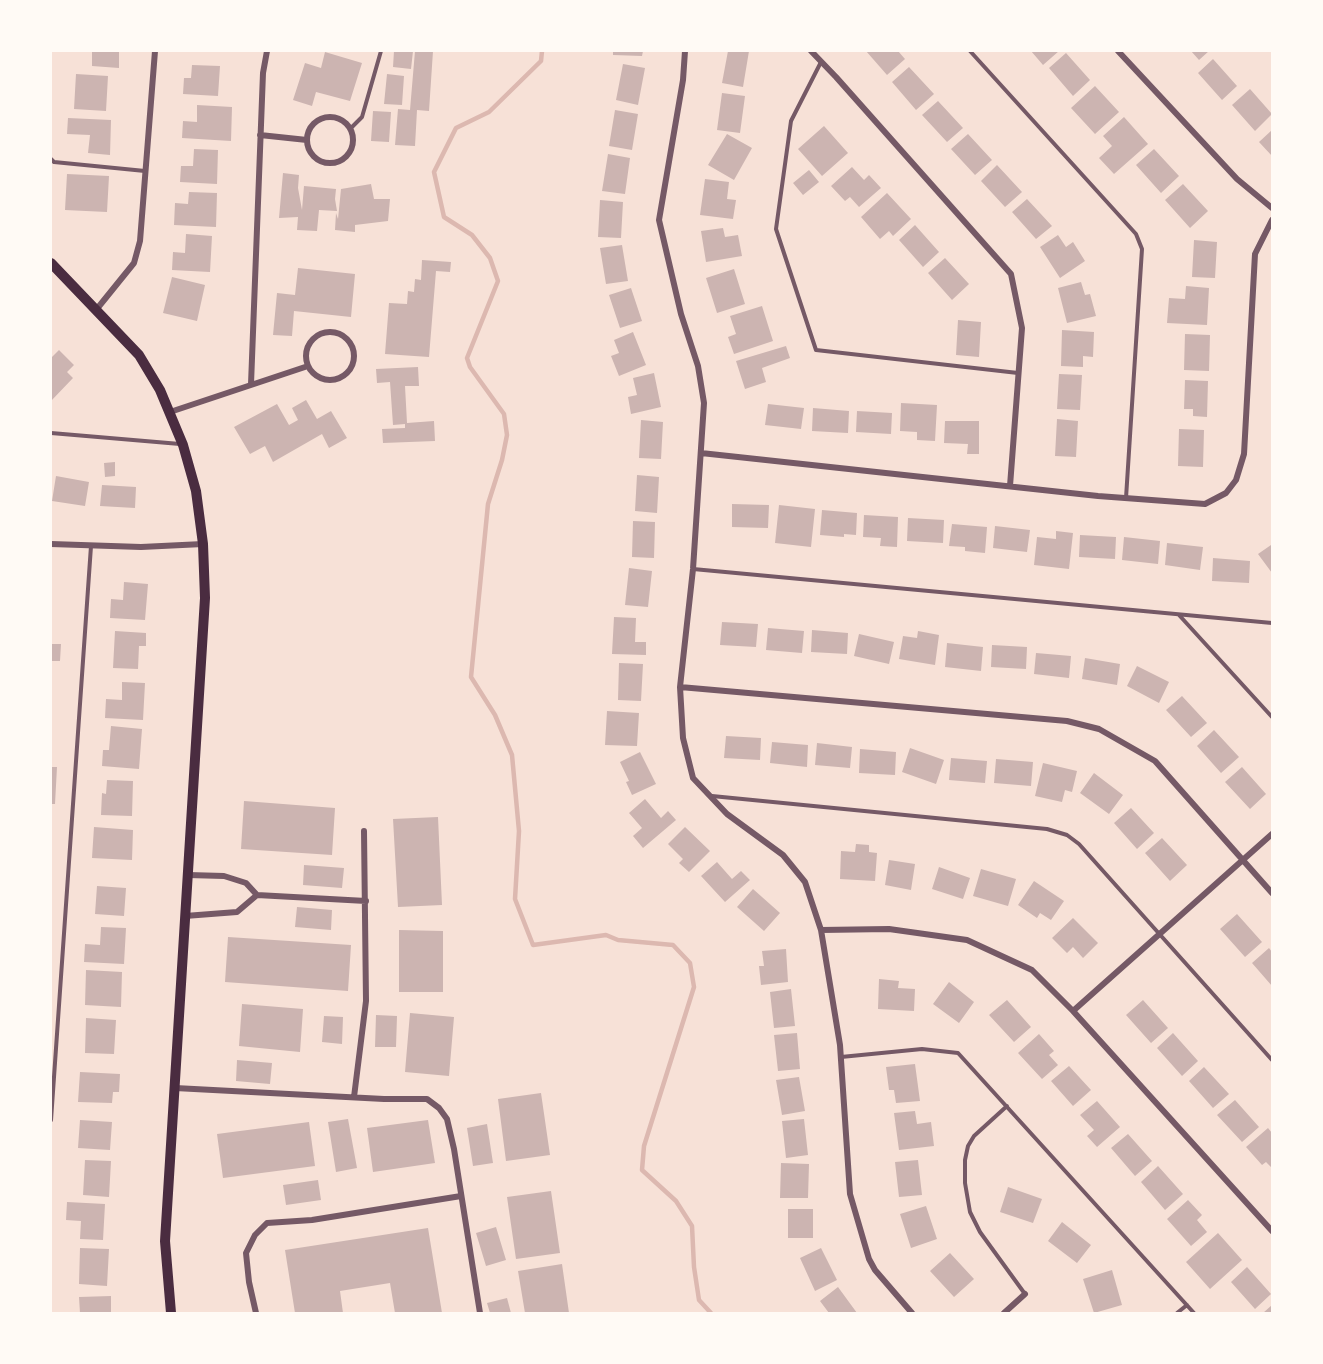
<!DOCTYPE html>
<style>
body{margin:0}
#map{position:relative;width:1323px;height:1364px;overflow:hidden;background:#f7e1d7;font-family:Quicksand,sans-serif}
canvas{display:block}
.frame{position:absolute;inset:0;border:52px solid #fffaf5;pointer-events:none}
</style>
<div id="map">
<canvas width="1323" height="1364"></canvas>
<div class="frame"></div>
</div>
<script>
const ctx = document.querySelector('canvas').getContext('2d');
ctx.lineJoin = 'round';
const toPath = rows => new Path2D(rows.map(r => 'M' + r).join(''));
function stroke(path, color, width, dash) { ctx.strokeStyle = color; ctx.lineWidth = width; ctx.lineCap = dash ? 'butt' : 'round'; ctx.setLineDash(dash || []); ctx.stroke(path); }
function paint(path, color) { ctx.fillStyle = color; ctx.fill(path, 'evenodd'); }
const stream = toPath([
 [542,51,541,61,489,112,456,128,434,172,444,217,472,235,490,258,498,281,467,358,470,367,504,414,507,435,502,460,488,504,471,677,495,715,512,755,519,831,515,899,533,945,606,935,618,940,673,945,690,963,694,987,644,1146,642,1170,676,1201,692,1226,694,1267,699,1300,711,1313]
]);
const building = toPath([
 [92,51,119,51,119,68,92,66],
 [394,51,413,51,411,69,393,67],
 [415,51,433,51,429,111,417,110,415,146,395,145,398,109,410,110],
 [613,51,643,51,642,56,613,55],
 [728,51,749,51,743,87,722,83],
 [866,51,898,51,905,59,887,75],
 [1031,51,1059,51,1043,65],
 [1191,51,1209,51,1199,60],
 [325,52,362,63,350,101,316,92,312,106,293,100,305,63,321,68],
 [1066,53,1090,80,1073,96,1049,68],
 [1213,59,1237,86,1222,100,1198,73],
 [623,64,645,68,638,105,616,100],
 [192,65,220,66,218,96,183,94,184,78,191,78],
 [909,67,934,94,916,110,892,82],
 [76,74,108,76,106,111,74,109],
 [387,74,404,76,402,105,384,104],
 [1095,86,1119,112,1095,134,1071,108],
 [1250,89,1272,114,1255,131,1232,105],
 [722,93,745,96,740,133,717,130],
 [938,101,963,128,947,142,922,115],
 [197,105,232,107,231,141,182,138,183,121,197,122],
 [615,110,638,114,632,150,609,146],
 [373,111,391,112,389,142,371,141],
 [1124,117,1148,144,1114,174,1099,158,1112,146,1103,136],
 [68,118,111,120,110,155,88,153,90,135,67,134],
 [824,126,848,153,822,176,798,149],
 [1272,130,1272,156,1259,142],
 [727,134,752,148,734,180,708,165],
 [968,134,992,160,975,175,951,149],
 [194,149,218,150,217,184,180,182,181,166,193,166],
 [1154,149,1179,176,1161,193,1136,165],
 [608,154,630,158,625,194,602,191],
 [997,165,1022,192,1005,207,981,181],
 [852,167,864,180,869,175,881,188,859,207,850,197,845,201,831,186],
 [809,170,819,182,803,195,793,183],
 [283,173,299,175,298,188,302,210,304,186,336,189,335,199,337,211,319,210,317,231,297,230,298,217,279,218],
 [67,174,109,176,107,212,65,210],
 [705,179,729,182,727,199,736,200,733,219,700,215],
 [371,184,374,199,390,199,388,221,355,225,355,232,335,230,336,213,338,219,341,189],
 [1183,184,1208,211,1190,228,1165,200],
 [189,192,217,193,216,227,174,225,175,203,188,204],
 [887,193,911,219,893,236,889,231,880,239,861,217],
 [1027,199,1052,226,1036,239,1012,212],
 [600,200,623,202,621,238,598,237],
 [915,225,939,252,923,267,899,240],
 [723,228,725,237,738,235,742,256,706,262,701,231],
 [186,234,212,236,210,272,172,270,173,252,185,253],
 [1058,235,1066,247,1073,242,1085,261,1060,278,1040,247],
 [1194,240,1217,242,1215,278,1192,277],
 [622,245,628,281,606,284,600,248],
 [945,258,969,284,952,300,928,273],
 [422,260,451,262,450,272,436,271,429,357,385,354,389,303,407,304,408,291,414,292,415,279,421,280],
 [298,268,355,274,351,317,294,311,292,336,273,335,277,293,295,295],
 [734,269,745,304,717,313,706,278],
 [172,277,205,285,197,321,163,313],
 [1081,282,1085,295,1090,294,1096,316,1067,323,1058,288],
 [1186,286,1209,288,1207,325,1167,323,1169,298,1185,299],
 [631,288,642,321,620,328,609,295],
 [762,306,773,341,734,354,728,337,736,334,730,316],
 [958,320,981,322,979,357,956,355],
 [1062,330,1094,332,1093,357,1083,356,1083,367,1061,366],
 [633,332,646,365,619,376,611,356,619,353,614,340],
 [1185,334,1210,335,1209,371,1184,370],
 [786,346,790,358,762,368,766,382,745,389,736,361],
 [59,350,74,365,67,372,73,378,51,401,51,358],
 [418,367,419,386,405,386,407,423,434,421,435,441,383,443,382,429,405,428,405,424,393,425,390,382,377,383,376,369],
 [654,373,661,407,631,414,628,397,637,395,633,378],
 [1059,374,1082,375,1080,410,1057,409],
 [1185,380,1208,381,1207,417,1193,416,1193,409,1184,409],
 [306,400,317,419,331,411,347,438,329,448,322,434,273,462,265,446,250,454,234,427,277,404,289,425,298,420,292,408],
 [901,403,937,405,935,441,917,440,917,432,900,431],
 [768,404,804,408,801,429,765,425],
 [813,408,849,411,848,433,812,431],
 [857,411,892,413,891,434,856,432],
 [1057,419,1078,421,1076,457,1055,456],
 [641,420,663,422,661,459,639,458],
 [945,421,979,421,979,454,967,454,968,444,944,443],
 [1179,429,1204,430,1203,467,1178,466],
 [115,462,115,476,105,477,104,463],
 [637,475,659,477,657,513,635,511],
 [56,476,89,482,85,506,52,501],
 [102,485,136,487,135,508,100,506],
 [732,504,769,505,768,528,732,527],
 [779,505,815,509,811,547,775,543],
 [822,510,857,513,856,535,844,534,844,537,820,535],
 [864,515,898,517,897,547,880,546,881,538,863,537],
 [908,518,944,520,943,543,907,541],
 [633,521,655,522,654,558,632,557],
 [952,524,987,527,985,553,965,551,965,547,949,546],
 [995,526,1030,530,1027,552,993,548],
 [1056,531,1073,533,1069,569,1034,565,1037,537,1056,539],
 [1080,535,1116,537,1115,559,1079,557],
 [1124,537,1160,541,1158,564,1122,560],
 [1167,543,1203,547,1200,570,1165,565],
 [1271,545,1272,546,1272,573,1258,554],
 [1213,558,1250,561,1249,583,1212,581],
 [629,568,652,571,648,607,625,605],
 [124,582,148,584,145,620,110,618,111,599,123,600],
 [614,617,636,618,635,642,646,642,646,655,612,654],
 [722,622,758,624,756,647,720,645],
 [768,628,804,631,802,653,766,650],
 [812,630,848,633,847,654,811,652],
 [115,631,146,633,146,646,139,646,138,669,113,668],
 [918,631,939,635,935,665,899,659,903,636,917,638],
 [859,634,894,642,889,664,854,656],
 [947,643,983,647,981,671,945,667],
 [51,644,61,644,60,661,51,661],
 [992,645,1027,647,1026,669,991,667],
 [1036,653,1071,656,1069,678,1034,674],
 [1085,658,1120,664,1117,685,1082,679],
 [619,663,643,664,641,701,618,700],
 [1137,666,1169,682,1159,703,1127,686],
 [122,682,145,683,143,720,105,718,106,699,122,700],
 [1182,696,1207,723,1191,737,1166,710],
 [607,711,639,713,637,746,605,745],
 [111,726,142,729,139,769,102,766,103,750,109,750],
 [1214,730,1239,757,1221,773,1197,746],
 [726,736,761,738,760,760,724,758],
 [772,742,808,745,807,767,770,763],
 [817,743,852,747,850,768,815,765],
 [910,748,944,760,936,784,902,772],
 [860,749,896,752,895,775,859,773],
 [640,752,656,784,632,795,626,782,629,781,620,762],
 [951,758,987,761,985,783,949,780],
 [996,759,1033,762,1031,786,994,783],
 [1043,763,1077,771,1072,792,1065,790,1062,802,1035,796],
 [51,767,57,767,55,804,51,804],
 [1242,767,1266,794,1250,809,1225,782],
 [1094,773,1123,795,1109,814,1080,793],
 [107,780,133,781,132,816,101,815,102,793,106,794],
 [645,799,661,818,668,811,676,820,643,848,633,836,642,828,629,813],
 [244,801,335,808,332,855,241,849],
 [1131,808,1154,833,1137,849,1114,823],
 [438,817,442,905,398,907,393,819],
 [94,827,133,830,132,860,92,858],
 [685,827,710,851,689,872,679,863,683,859,668,844],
 [1162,838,1187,865,1170,881,1145,853],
 [856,844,869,845,869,852,877,853,875,881,840,879,841,851,855,852],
 [889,860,915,864,911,890,885,885],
 [717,862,732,879,741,871,750,880,725,902,701,876],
 [304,865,344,868,342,888,303,885],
 [939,867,970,878,963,899,932,889],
 [981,869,1016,879,1008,906,973,896],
 [1034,881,1064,901,1051,920,1040,913,1037,918,1018,905],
 [97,886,126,888,124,916,95,914],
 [753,889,780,913,764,931,737,907],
 [297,907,332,910,331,930,295,927],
 [1237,914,1262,942,1245,957,1220,929],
 [1073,918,1098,943,1083,958,1073,947,1067,953,1052,938],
 [101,927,126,928,124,964,84,962,85,944,100,945],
 [399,930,443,931,443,992,399,992],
 [228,937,351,945,348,991,225,982],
 [1269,948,1272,952,1272,986,1252,963],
 [786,949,788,982,761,985,759,966,764,966,762,951],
 [86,970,122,972,121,1007,85,1005],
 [879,979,899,981,898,988,915,989,914,1011,878,1009],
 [949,982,974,1002,959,1023,933,1004],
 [791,989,795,1026,774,1028,770,992],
 [1007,1000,1031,1027,1014,1042,989,1015],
 [1143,1000,1168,1028,1151,1043,1126,1015],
 [242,1004,303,1009,300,1052,239,1046],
 [410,1013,454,1017,449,1076,405,1072],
 [376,1015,397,1016,396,1047,375,1047],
 [324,1016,343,1017,342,1044,322,1042],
 [86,1018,116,1020,114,1054,85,1053],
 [797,1033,800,1069,778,1071,774,1035],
 [1173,1033,1198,1061,1182,1076,1157,1048],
 [1039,1034,1054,1051,1049,1055,1058,1065,1042,1079,1018,1053],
 [237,1060,272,1063,270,1084,236,1081],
 [915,1064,920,1101,896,1103,894,1090,889,1090,886,1067],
 [1069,1066,1091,1090,1073,1106,1051,1081],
 [1204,1067,1229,1094,1213,1108,1189,1081],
 [80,1072,120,1074,119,1092,113,1092,112,1103,78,1102],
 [799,1077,805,1111,782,1115,776,1080],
 [541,1093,550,1155,506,1161,498,1099],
 [1235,1100,1259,1127,1242,1142,1217,1115],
 [1097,1101,1120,1127,1097,1147,1087,1136,1094,1130,1080,1115],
 [915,1111,917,1124,931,1122,934,1146,899,1150,894,1113],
 [348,1119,357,1168,336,1172,328,1122],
 [804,1119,808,1155,786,1158,782,1121],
 [80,1120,112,1122,110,1150,78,1148],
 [428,1120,435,1163,373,1172,367,1128],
 [309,1122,315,1166,223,1178,217,1134],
 [487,1124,493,1163,473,1166,467,1128],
 [1268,1128,1272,1133,1272,1168,1266,1162,1262,1165,1246,1147],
 [1128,1134,1152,1161,1135,1176,1111,1148],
 [85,1160,111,1161,109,1197,83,1195],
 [918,1160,922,1195,899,1197,895,1162],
 [781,1163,809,1164,808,1198,780,1198],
 [1158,1166,1183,1194,1165,1210,1141,1182],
 [318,1180,321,1200,286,1205,283,1185],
 [1008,1187,1042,1199,1033,1223,1000,1212],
 [551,1191,560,1253,516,1259,507,1197],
 [1188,1200,1202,1215,1197,1220,1207,1232,1191,1246,1167,1219],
 [67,1202,105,1204,103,1240,80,1239,81,1221,66,1220],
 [926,1206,937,1239,911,1248,900,1214],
 [788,1209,813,1209,813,1238,788,1238],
 [1062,1222,1091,1245,1077,1263,1048,1241],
 [496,1227,506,1260,486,1266,476,1233],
 [428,1228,442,1313,395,1313,390,1283,340,1291,343,1313,295,1313,285,1250],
 [1218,1233,1242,1260,1210,1289,1186,1262],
 [80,1248,109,1249,107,1286,79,1284],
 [821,1248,837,1280,815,1291,800,1258],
 [950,1253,974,1279,954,1297,930,1271],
 [562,1264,569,1313,525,1313,518,1271],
 [1247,1267,1271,1294,1255,1309,1231,1282],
 [1112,1270,1122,1305,1094,1313,1083,1279],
 [838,1287,857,1313,829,1313,820,1301],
 [111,1296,111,1313,80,1313,79,1297],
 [507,1298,511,1313,490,1313,487,1303],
 [1272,1305,1272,1313,1263,1313]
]);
const service = toPath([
 [970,51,1136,234,1142,249,1126,498],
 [821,62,791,121,776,229,816,350,1018,373],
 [350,129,362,117,381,51],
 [51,159,54,162,145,171],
 [51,433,180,444],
 [693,569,1272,623],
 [1179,615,1272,717],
 [712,796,1047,829,1067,835,1079,844,1272,1060],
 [841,1057,922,1049,958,1053,1194,1313],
 [1007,1106,974,1136,968,1146,965,1160,965,1183,970,1212,980,1232,1025,1294],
 [51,1120,91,546],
 [1177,1313,1187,1305]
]);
const minor = toPath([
 [685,51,683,80,659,220,681,314,698,366,704,403,693,569,680,687,683,738,693,778,727,814,783,855,805,882,821,930,840,1045,850,1194,869,1259,875,1270,912,1313],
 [811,51,836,77,1011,274,1022,328,1010,486],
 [1118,51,1237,179,1272,208],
 '307 140a23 23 0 1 1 46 0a23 23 0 1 1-46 0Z',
 [260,135,307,140],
 [96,310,134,263,140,241,155,51],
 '306 356a24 24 0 1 1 48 0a24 24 0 1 1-48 0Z',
 [251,384,263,73,267,51],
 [170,412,308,366],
 [701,453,1098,496,1205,504,1226,493,1236,480,1244,454,1255,254,1272,220],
 [51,544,141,547,203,544],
 [680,687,1067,721,1099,729,1155,761,1272,893],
 [188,875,224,876,246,883,257,895],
 [185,916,237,912,257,895,366,901],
 [821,930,889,929,967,940,1032,970,1073,1011,1272,1231],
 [1073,1011,1272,834],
 [175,1088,384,1099,427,1099,439,1108,447,1119,454,1149,480,1313],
 [354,1097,366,1001,364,831],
 [256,1313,249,1282,246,1253,255,1235,267,1223,312,1220,461,1196],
 [1004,1313,1025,1294]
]);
const secondary = toPath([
 [51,263,139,355,160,390,183,445,196,491,203,544,205,598,165,1241,171,1313]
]);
stroke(stream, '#dcb8b0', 4.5);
paint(building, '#ccb4b1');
stroke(service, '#755966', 4);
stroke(minor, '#755966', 6);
stroke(secondary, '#4a2c40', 10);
</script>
